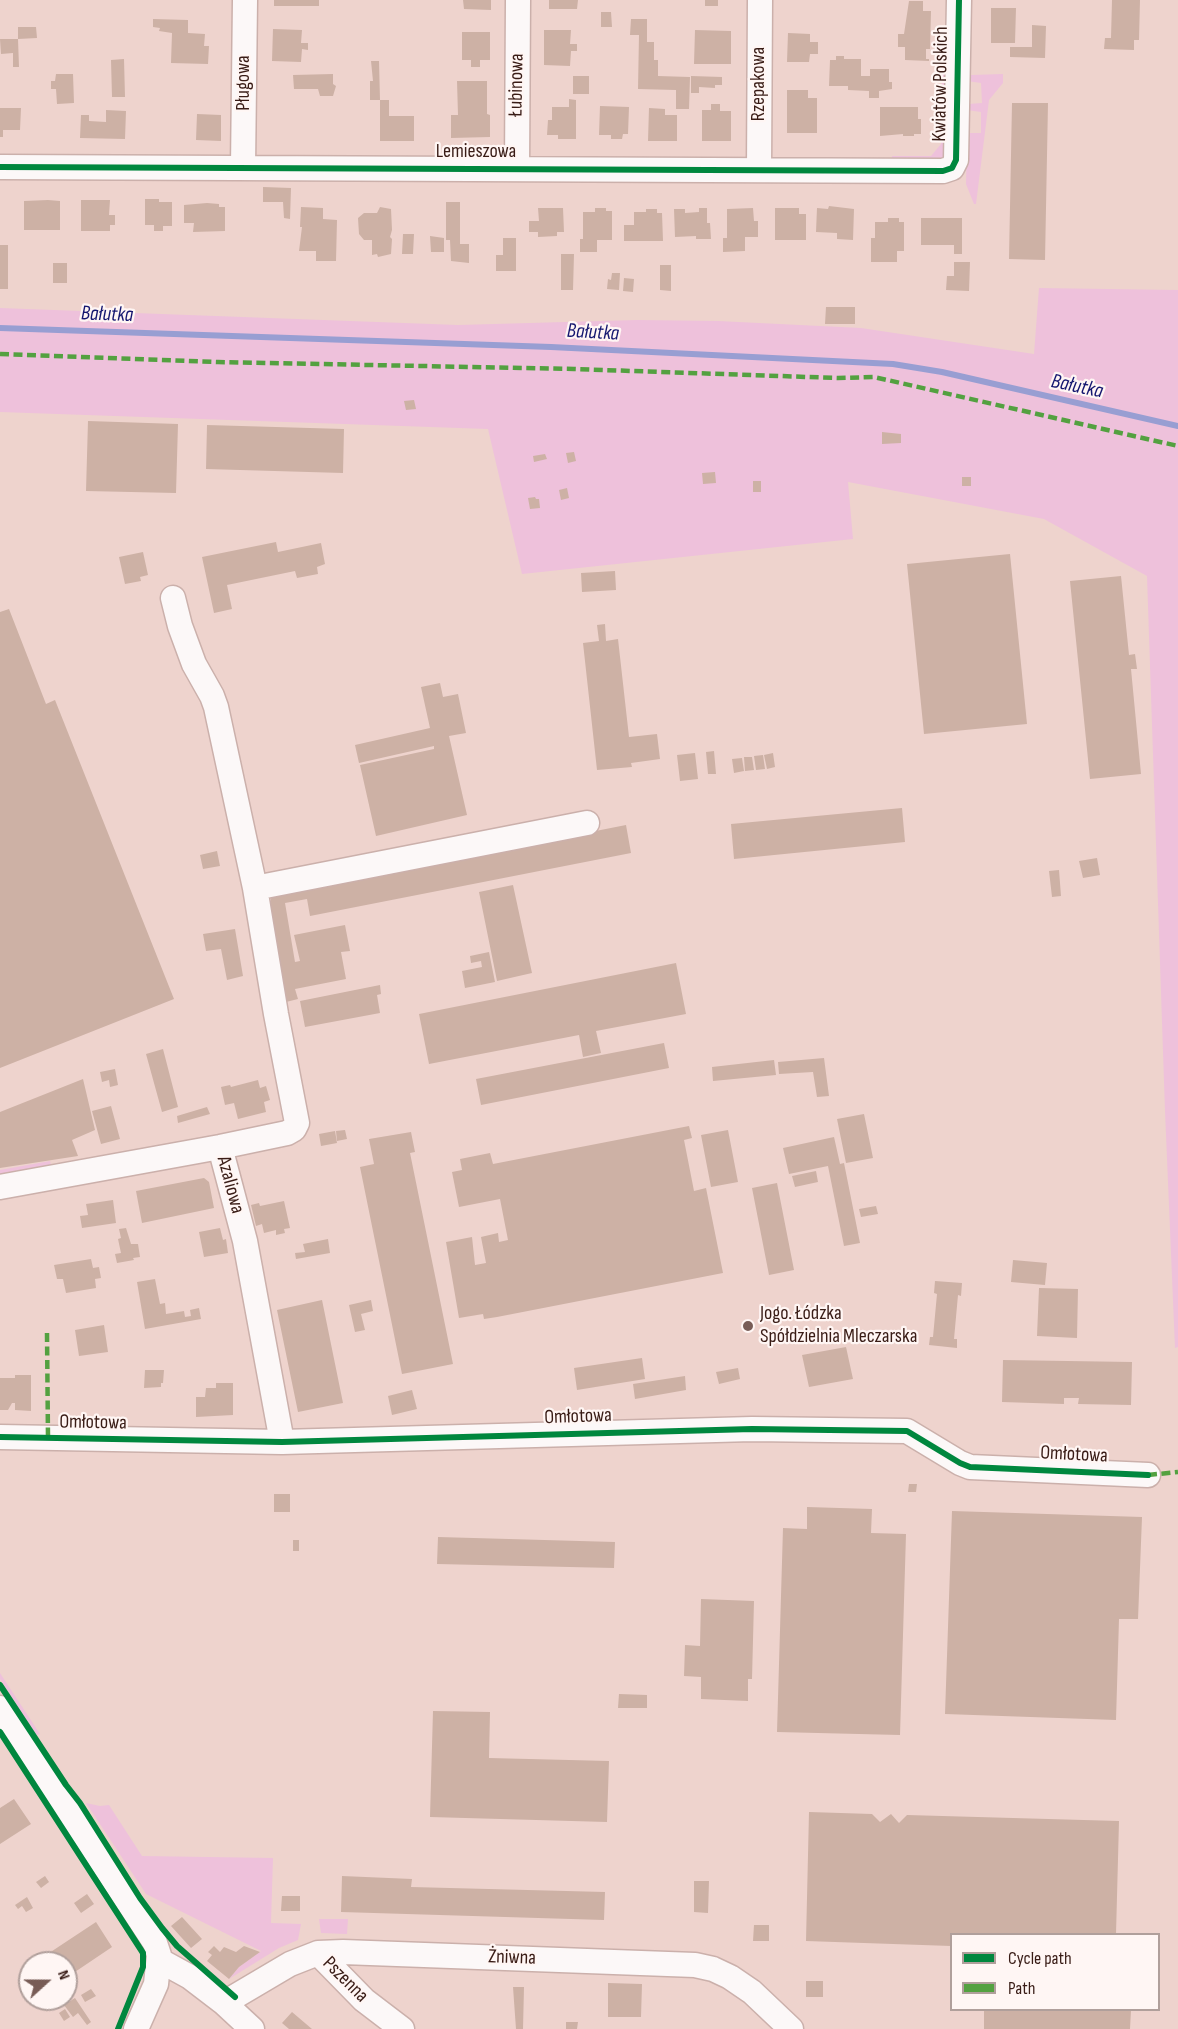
<!DOCTYPE html>
<meta charset="utf-8">
<style>
body{margin:0}
#map{position:relative;width:1178px;height:2029px;overflow:hidden;background:#eed3cd;font-family:"Sofia Sans Condensed",sans-serif}
canvas{display:block}
.legend{position:absolute;left:950px;top:1933px;width:210px;height:78px;box-sizing:border-box;background:#fff6f4;border:2px solid #b09f9b;margin:0;padding:8px 10px;list-style:none;font-size:18px;color:#391c16}
.legend li{display:flex;align-items:center;gap:12px;height:30px}
.legend b{width:30px;border:2px solid #b09f9b}
.north{position:absolute;left:18px;top:1951px;width:60px;height:60px;box-sizing:border-box;background:#fff6f4;border:2px solid #b09f9b;border-radius:50%;rotate:69deg;font-size:16px;font-weight:700;line-height:24px;text-align:center;color:#391c16}
.north::after{content:'';display:block;margin:auto;width:21px;height:27px;background:#785c56;clip-path:polygon(50% 0,100% 100%,50% 72%,0 100%)}
</style>
<div id="map">
<canvas width="1178" height="2029"></canvas>
<ul class="legend">
<li><b style="height:8px;background:#00873e"></b>Cycle path</li>
<li><b style="height:8px;background:#53a140"></b>Path</li>
</ul>
<div class="north">N</div>
</div>
<script>
const ctx = document.querySelector('canvas').getContext('2d');
ctx.lineJoin = 'round';
function paint(path, color) { ctx.fillStyle = color; ctx.fill(path, 'evenodd'); }
const toPath = rows => new Path2D(rows.map(r => 'M' + r).join(''));
function stroke(path, color, width, dash) { ctx.strokeStyle = color; ctx.lineWidth = width; ctx.lineCap = dash ? 'butt' : 'round'; ctx.setLineDash(dash || []); ctx.stroke(path); }
function write(font, color, halo, rows, align = 'center') {
  ctx.font = font + ' "Sofia Sans Condensed",sans-serif'; ctx.lineWidth = 4.5; ctx.setLineDash([]); ctx.textBaseline = 'middle'; ctx.strokeStyle = halo; ctx.fillStyle = color; for (const [text, x, y, turn = 0] of rows) {
    ctx.save(); ctx.translate(x, y); ctx.rotate((+turn || 0) * Math.PI / 180); ctx.textAlign = isNaN(turn) ? turn : align; if (halo) ctx.strokeText(text, 0, 0); ctx.fillText(text, 0, 0); ctx.restore();
  }
}
const green = toPath([
 [942,73,946,73,944,156,940,160,892,160,892,156,931,156,941,144],
 [1003,74,1003,83,989,100,976,204,974,204,966,184,967,136,970,133,981,133,981,112,967,110,968,104,982,103,981,83,967,81,968,77,971,75],
 [1039,288,1178,290,1178,1347,1175,1348,1165,1111,1147,576,1044,519,848,482,853,539,522,574,488,429,0,412,0,308,458,325,637,320,718,321,861,328,1034,354],
 [50,1161,52,1170,0,1181,0,1170],
 [0,1673,40,1734,36,1735,0,1679],
 [86,1803,100,1806,109,1805,142,1856,273,1858,271,1923,301,1924,298,1940,279,1948,229,1979,239,1967,261,1951,146,1894],
 [319,1919,348,1919,347,1934,321,1933]
]);
const stream = toPath([
 [0,328,551,347,893,364,942,372,1178,426]
]);
const building = toPath([
 [274,0,319,0,319,6,274,6],
 [463,0,491,0,491,10,464,9],
 [549,0,578,0,577,9,549,9],
 [705,0,718,0,718,6,705,6],
 [1112,0,1140,0,1139,40,1134,40,1134,50,1104,49,1105,38,1111,38],
 [909,1,923,1,923,11,931,11,930,49,926,49,926,59,929,59,929,61,905,60,905,47,898,47,898,34,904,34],
 [991,8,1016,8,1015,43,991,43],
 [601,12,611,12,612,27,601,27],
 [153,19,188,20,188,33,205,34,204,46,209,46,208,64,171,63,172,33,159,31,160,28,153,27],
 [631,19,647,19,647,42,654,42,654,60,658,60,658,76,690,77,689,109,676,109,676,90,638,89,639,35,630,35],
 [1032,25,1046,26,1045,58,1010,57,1010,47,1032,47],
 [18,27,36,27,37,38,18,39],
 [273,29,302,30,301,43,308,43,308,50,302,49,301,62,272,61],
 [544,30,571,30,570,44,577,44,577,51,571,51,570,66,544,65],
 [695,30,731,31,731,64,694,64],
 [462,32,490,32,490,60,480,60,480,67,471,67,471,60,462,60],
 [788,33,810,34,810,42,818,42,818,54,810,54,809,62,787,62],
 [0,39,18,39,19,67,13,67,13,53,1,54],
 [836,56,844,56,844,59,861,59,861,76,870,76,870,69,889,69,889,82,892,82,892,89,879,91,879,98,869,98,869,91,848,90,848,86,829,86,830,60,836,60],
 [124,59,125,97,112,97,111,60],
 [371,61,379,61,380,100,389,100,389,116,414,116,414,141,380,141,380,100,370,100,370,81,373,81],
 [56,74,73,74,74,103,57,104,56,89,51,89,51,81,55,81],
 [333,74,333,84,336,86,333,96,320,96,318,89,294,89,293,75],
 [573,76,589,76,589,94,573,94],
 [691,76,722,77,722,85,715,85,715,88,699,87,699,93,691,93],
 [457,81,487,81,487,114,490,115,490,137,451,138,451,115,458,115],
 [787,90,808,90,808,98,817,98,817,133,787,133],
 [569,99,576,100,576,139,558,139,558,135,547,135,548,120,552,120,552,107,569,107],
 [1012,103,1048,103,1045,260,1009,259],
 [711,104,720,104,720,111,731,111,731,141,702,141,702,110,711,110],
 [600,106,629,107,628,134,623,134,622,139,611,139,611,135,599,135],
 [880,107,918,107,918,119,921,119,921,134,914,134,914,136,903,136,903,134,880,136],
 [0,108,21,108,20,130,3,130,3,137,0,137],
 [649,108,665,109,665,115,677,115,677,141,648,141],
 [106,110,126,111,125,139,80,138,81,115,89,115,89,121,106,122],
 [197,114,221,115,221,141,196,140],
 [263,187,291,188,290,219,284,218,283,202,263,202],
 [145,199,159,199,159,202,172,202,172,226,163,226,163,231,154,231,154,225,145,225],
 [48,200,60,201,60,230,24,230,24,201],
 [81,200,110,200,109,215,115,215,115,225,110,225,110,231,81,231],
 [446,202,460,202,460,244,469,244,469,263,451,261,450,240,446,240],
 [207,203,219,204,219,207,225,207,225,231,193,232,194,223,184,223,184,205],
 [829,206,854,209,853,240,837,239,837,233,816,232,817,208,828,209],
 [301,207,323,208,323,219,337,220,336,261,316,261,316,251,299,251,302,227,300,227],
 [380,207,391,209,392,230,390,237,392,239,391,254,378,257,377,254,372,255,372,240,364,240,359,234,358,218,364,213,377,213],
 [538,208,563,208,564,232,557,232,557,236,538,237,538,232,529,232,529,221,539,221],
 [595,208,606,208,606,211,612,211,612,240,597,240,597,252,580,252,580,239,583,239,583,212,595,212],
 [699,208,707,208,707,223,710,223,711,239,696,239,696,236,675,237,674,209,685,209,685,213,699,212],
 [753,208,754,221,758,221,758,237,745,237,745,251,723,252,723,238,727,238,727,209],
 [775,208,799,208,799,214,806,214,806,240,775,240],
 [646,209,657,209,657,213,662,213,663,241,624,241,624,225,634,225,634,212,646,212],
 [888,218,899,218,899,222,904,222,904,251,897,251,897,262,871,262,871,238,875,238,875,222,888,222],
 [921,218,962,218,962,254,954,254,954,245,921,245],
 [403,234,414,234,413,254,402,254],
 [430,236,444,238,444,252,431,252],
 [503,238,516,238,516,271,496,271,496,255,503,255],
 [0,245,8,245,8,289,0,289],
 [561,254,574,254,573,290,561,290],
 [954,262,970,262,969,291,946,290,947,276,954,276],
 [53,263,67,263,67,283,53,283],
 [660,265,671,265,671,291,660,290],
 [612,273,620,273,619,290,607,289,608,279,611,280],
 [624,278,634,279,633,292,623,291],
 [826,307,855,307,855,324,825,324],
 [414,400,416,409,406,410,404,401],
 [88,421,178,424,176,493,86,491],
 [207,425,344,429,343,473,206,469],
 [882,432,901,434,901,443,882,444],
 [574,452,576,461,568,463,566,453],
 [545,454,547,459,534,462,533,456],
 [715,472,716,483,703,484,702,473],
 [962,477,971,477,971,486,962,486],
 [753,481,761,481,761,492,753,492],
 [567,488,569,498,561,500,559,490],
 [535,497,536,499,539,499,540,508,530,509,528,498],
 [276,542,278,552,321,543,325,564,317,567,318,574,297,578,295,571,227,585,232,609,214,613,202,557],
 [143,552,148,575,140,577,141,581,125,584,119,557],
 [1010,554,1027,724,924,734,907,564],
 [615,571,616,590,582,592,581,573],
 [1121,576,1129,655,1135,654,1137,669,1131,669,1141,774,1090,779,1070,581],
 [9,609,46,704,55,700,174,999,0,1068,0,612],
 [605,624,606,641,618,639,629,737,657,734,660,759,631,763,632,767,597,770,583,643,599,641,597,625],
 [440,683,443,697,458,694,466,733,449,736,467,815,376,836,360,765,434,749,434,746,359,763,355,745,430,728,421,687],
 [714,751,716,774,708,774,706,752],
 [695,753,698,779,680,781,677,755],
 [773,753,775,767,767,769,764,755],
 [763,755,765,769,756,770,754,756],
 [744,757,752,757,754,770,745,771],
 [742,758,744,771,734,773,732,759],
 [902,808,905,842,734,859,731,824],
 [626,825,631,853,310,916,307,899,285,903,295,962,300,961,294,935,345,925,350,951,341,952,346,979,295,989,298,999,286,1002,268,911,272,895],
 [217,851,220,866,203,869,200,855],
 [1097,858,1100,875,1083,878,1079,861],
 [1059,870,1061,896,1052,897,1049,871],
 [513,885,532,973,497,981,479,892],
 [235,929,243,976,227,980,221,949,206,951,203,934],
 [489,952,495,982,465,988,462,971,482,967,481,961,471,963,470,956],
 [676,963,686,1014,596,1031,601,1053,583,1057,579,1035,429,1064,419,1014],
 [380,985,381,994,377,995,380,1013,305,1027,300,1001],
 [664,1043,669,1068,481,1105,476,1079],
 [163,1049,178,1107,162,1112,146,1054],
 [824,1058,829,1096,817,1097,813,1072,779,1074,778,1062],
 [774,1060,776,1075,713,1081,712,1067],
 [115,1069,118,1085,110,1087,109,1080,102,1082,100,1072],
 [83,1079,95,1130,72,1140,78,1156,0,1168,0,1112],
 [258,1080,260,1088,266,1086,270,1100,264,1102,266,1112,238,1119,234,1103,225,1105,221,1087,230,1085,231,1087],
 [111,1106,120,1139,101,1144,92,1111],
 [207,1107,210,1114,178,1123,177,1116],
 [864,1114,873,1158,846,1163,837,1119],
 [689,1126,692,1138,684,1140,694,1191,706,1188,723,1273,497,1317,484,1319,483,1314,459,1318,446,1242,472,1237,475,1265,486,1263,481,1237,498,1233,499,1242,508,1240,500,1199,459,1207,452,1172,462,1170,460,1159,490,1153,493,1164],
 [345,1130,347,1139,337,1141,336,1131],
 [728,1130,738,1182,711,1187,701,1135],
 [335,1131,337,1143,321,1146,319,1134],
 [411,1132,415,1152,410,1153,453,1364,402,1374,360,1167,374,1164,369,1139],
 [834,1137,840,1164,844,1163,860,1243,844,1246,828,1166,789,1174,783,1148],
 [816,1171,818,1182,795,1187,792,1176],
 [204,1178,209,1182,214,1208,142,1223,136,1191],
 [777,1183,794,1270,769,1275,752,1188],
 [113,1200,116,1223,82,1228,80,1216,88,1215,86,1204],
 [284,1201,290,1228,284,1229,285,1233,276,1235,276,1230,264,1233,262,1224,256,1226,251,1205,259,1203,260,1206],
 [876,1206,878,1214,861,1217,859,1209],
 [126,1228,131,1244,138,1244,140,1257,133,1258,134,1260,117,1263,115,1254,121,1253,118,1239,121,1238,119,1229],
 [220,1228,223,1240,226,1239,228,1253,204,1257,199,1232],
 [328,1239,330,1253,296,1259,295,1253,305,1252,303,1244],
 [91,1259,93,1268,99,1267,101,1278,95,1279,96,1288,66,1293,63,1279,57,1279,54,1265],
 [1013,1260,1047,1263,1045,1285,1011,1282],
 [155,1279,160,1304,165,1303,166,1314,184,1311,185,1317,191,1316,190,1310,199,1308,201,1319,145,1329,137,1282],
 [935,1281,962,1283,961,1296,958,1295,954,1339,957,1339,957,1348,929,1345,930,1337,933,1337,937,1294,934,1293],
 [1039,1288,1078,1289,1077,1338,1037,1336],
 [322,1300,343,1403,298,1412,277,1310],
 [371,1300,373,1311,361,1314,365,1330,355,1332,349,1305],
 [104,1325,108,1352,79,1356,75,1330],
 [846,1347,853,1379,809,1387,802,1355],
 [642,1358,645,1379,577,1390,574,1368],
 [1003,1360,1132,1362,1131,1405,1078,1404,1079,1398,1064,1398,1064,1404,1002,1402],
 [738,1368,740,1379,719,1384,716,1372],
 [145,1370,164,1370,163,1383,161,1383,161,1387,144,1388],
 [15,1375,31,1375,31,1411,15,1410,15,1403,12,1403,8,1410,0,1410,0,1378,15,1378],
 [685,1376,686,1390,635,1399,633,1384],
 [216,1383,233,1383,233,1415,196,1417,196,1397,205,1397,206,1388,216,1388],
 [412,1390,417,1409,392,1415,388,1396],
 [909,1484,917,1484,916,1492,908,1492],
 [274,1494,290,1494,290,1512,274,1512],
 [807,1507,872,1509,871,1533,906,1534,900,1735,777,1732,783,1528,807,1529],
 [952,1511,1142,1517,1138,1619,1119,1619,1116,1720,945,1714],
 [438,1537,615,1542,614,1568,437,1564],
 [293,1540,299,1540,299,1551,293,1551],
 [701,1599,754,1601,752,1679,748,1679,748,1701,701,1699,701,1677,684,1676,685,1645,700,1646],
 [619,1694,647,1695,647,1708,618,1708],
 [433,1711,490,1712,489,1758,609,1761,607,1822,430,1817],
 [14,1799,31,1824,0,1844,0,1808],
 [809,1812,872,1814,880,1822,891,1814,899,1823,907,1815,1119,1821,1116,1934,952,1934,951,1946,806,1941],
 [45,1876,49,1882,41,1888,36,1882],
 [342,1876,412,1879,411,1887,605,1892,604,1920,341,1912],
 [694,1881,709,1881,708,1913,694,1912],
 [87,1894,94,1904,81,1913,74,1903],
 [282,1896,300,1896,300,1911,281,1911],
 [27,1897,33,1908,26,1912,22,1906,18,1909,15,1905],
 [182,1917,202,1939,191,1948,171,1926],
 [96,1922,112,1947,66,1978,66,1963,34,1963],
 [754,1925,769,1925,769,1941,753,1941],
 [214,1946,220,1952,224,1947,236,1952,244,1946,260,1952,239,1967,229,1979,207,1961,212,1955,208,1952],
 [806,1981,823,1981,823,1997,806,1997],
 [608,1983,642,1984,641,2017,608,2017],
 [513,1987,524,1987,523,2029,516,2029],
 [91,1989,96,1996,85,2002,81,1995],
 [75,1998,91,2022,87,2025,78,2013,73,2017,64,2005],
 [65,2009,70,2017,64,2021,59,2013],
 [984,2010,1131,2010,1130,2029,984,2029],
 [292,2012,312,2029,289,2029,282,2023],
 [566,2022,578,2022,577,2029,566,2029]
]);
const minor = toPath([
 [0,167,943,171,952,168,956,160,959,0],
 [243,167,245,0],
 [517,169,518,0],
 [759,169,760,0],
 [173,598,180,626,194,664,212,696,216,707,255,888],
 [220,1147,245,1241,282,1442],
 [0,1187,220,1147,287,1133,294,1129,297,1123,276,1014,255,888,587,823],
 [0,1437,282,1442,752,1429,907,1431,960,1463,970,1467,1148,1475],
 [0,1708,155,1943,159,1955,156,1984,136,2029],
 [318,1953,364,2000,402,2029],
 [159,1960,190,1977,224,2003,252,2029],
 [224,2003,290,1964,318,1953,343,1952,695,1965,713,1969,730,1977,752,1992,791,2029]
]);
const quiet = toPath([
 [0,354,218,362,574,369,838,378,874,377,1178,446],
 [47,1333,48,1438],
 [1148,1475,1178,1472]
]);
const cycleway = toPath([
 [0,167,943,171,952,168,956,160,959,0],
 [0,1437,282,1442,752,1429,907,1431,960,1463,970,1467,1148,1475],
 [0,1685,66,1785,80,1803,140,1898,162,1928,177,1946,235,1997],
 [0,1732,143,1953,143,1967,118,2029]
]);
const markers = [
 [748,1326,6,"#785c56"]
];
const streetNames = [
 ["Pługowa",244,83,-90],
 ["Rzepakowa",759,84,-90],
 ["Kwiatów Polskich",941,84,-89],
 ["Łubinowa",517,85,-89],
 ["Lemieszowa",476,152],
 ["Azaliowa",230,1185,75],
 ["Omłotowa",578,1417,-2],
 ["Omłotowa",93,1423,1],
 ["Omłotowa",1074,1455,3],
 ["Żniwna",512,1958,2],
 ["Pszenna",345,1980,45]
];
const poiNames = [
 ["Jogo. Łódzka",760,1314],
 ["Spółdzielnia Mleczarska",760,1337]
];
const waterNames = [
 ["Bałutka",107,315,2],
 ["Bałutka",593,333,3],
 ["Bałutka",1077,387,12]
];
paint(green, '#eec1db');
stroke(stream, '#989ed2', 6);
paint(building, '#cdb1a5');
stroke(minor, '#cbb0ab', 27);
stroke(minor, '#fcf8f8', 24);
stroke(quiet, '#53a140', 4.5, [9, 4.5]);
stroke(cycleway, '#00873e', 6);
for (const [x, y, r, color] of markers) { const dot = new Path2D(); dot.arc(x, y, r, 0, 2 * Math.PI); ctx.fillStyle = color; ctx.fill(dot); stroke(dot, '#fff6f4', 2); }
write('20px', '#391c16', '#fff6f4', streetNames);
write('20px', '#391c16', '#fff6f4', poiNames, 'left');
write('italic 21px', '#151770', '#fff6f4', waterNames);
</script>
